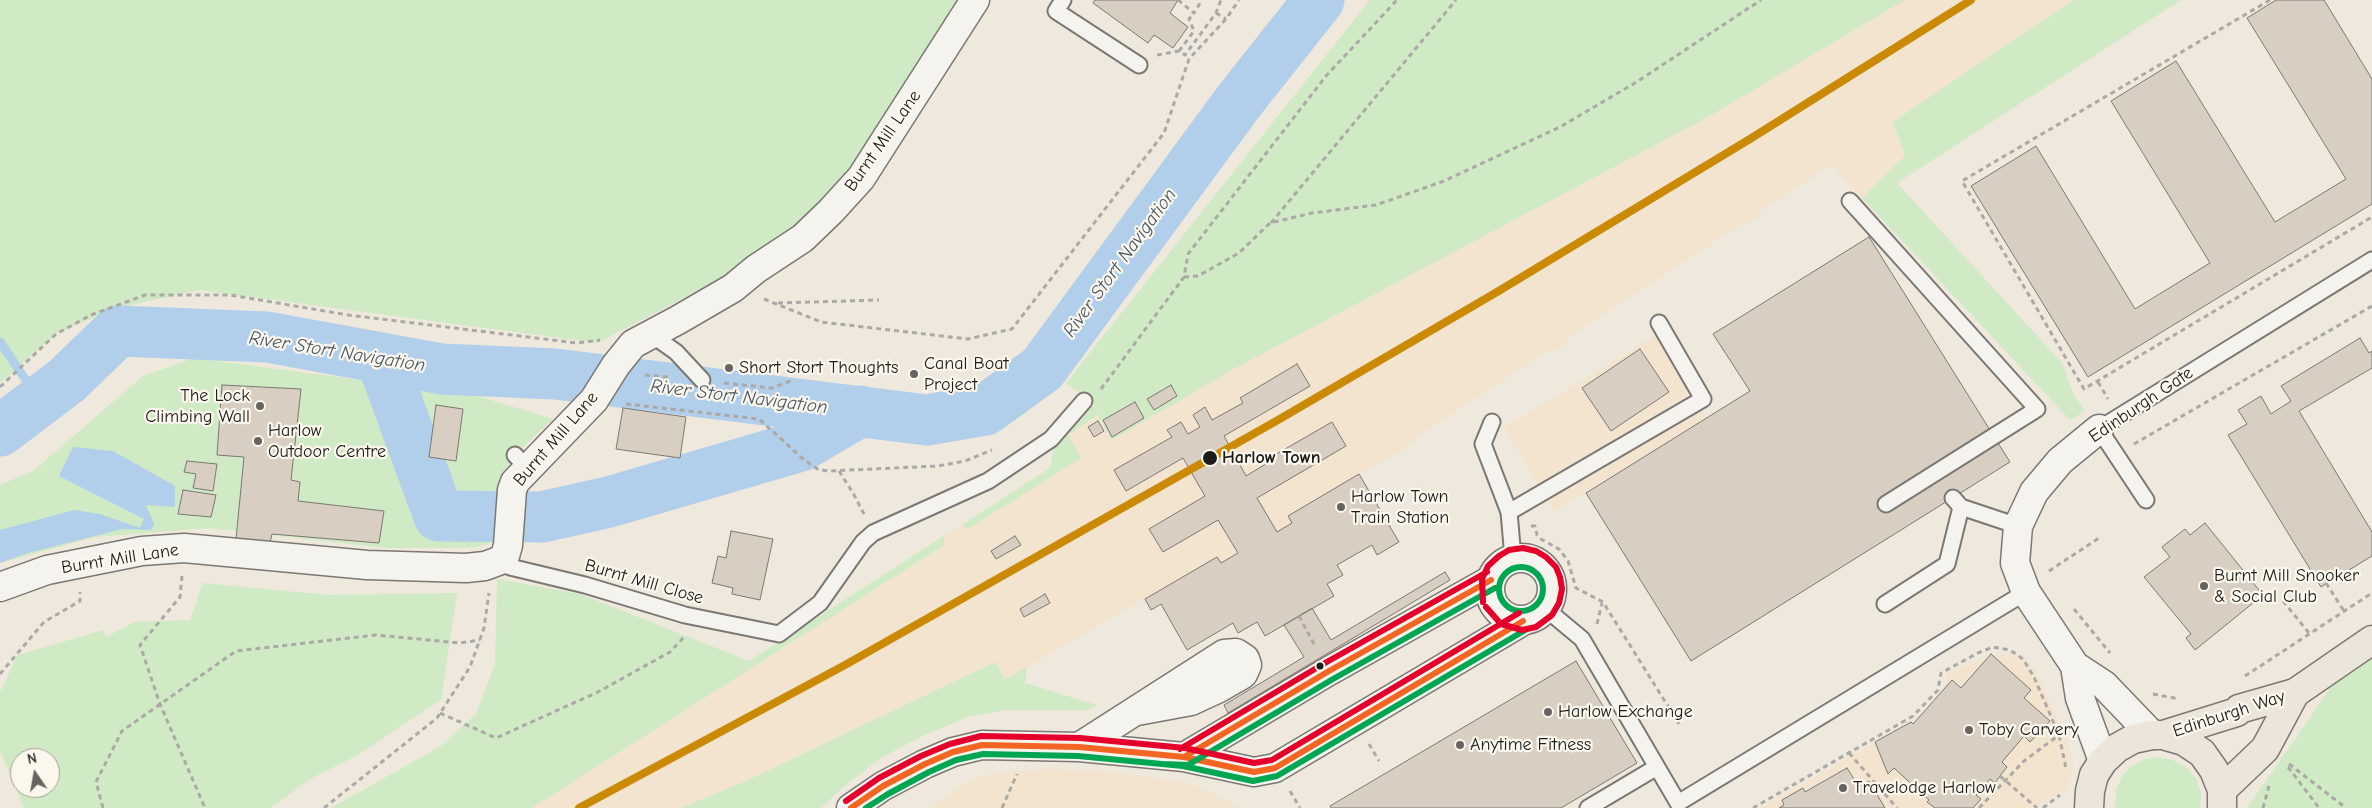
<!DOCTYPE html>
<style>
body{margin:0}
#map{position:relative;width:2372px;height:808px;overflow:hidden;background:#efe8dd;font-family:"Comic Neue",sans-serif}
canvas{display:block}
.north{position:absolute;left:10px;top:748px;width:50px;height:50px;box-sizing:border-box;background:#fbf7ec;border:1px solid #a29f99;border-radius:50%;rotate:348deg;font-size:14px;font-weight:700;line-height:20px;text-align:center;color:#1c1c1c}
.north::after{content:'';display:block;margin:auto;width:18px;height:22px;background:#666360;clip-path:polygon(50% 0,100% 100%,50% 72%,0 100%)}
</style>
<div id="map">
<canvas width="2372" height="808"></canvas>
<div class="north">N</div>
</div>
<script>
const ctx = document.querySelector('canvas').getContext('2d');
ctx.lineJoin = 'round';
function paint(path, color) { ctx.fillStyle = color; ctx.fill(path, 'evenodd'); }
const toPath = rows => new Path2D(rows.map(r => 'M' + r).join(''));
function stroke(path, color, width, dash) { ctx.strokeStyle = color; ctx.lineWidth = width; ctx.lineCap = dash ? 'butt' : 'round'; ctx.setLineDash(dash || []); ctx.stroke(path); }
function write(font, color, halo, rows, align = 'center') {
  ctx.font = font + ' "Comic Neue",sans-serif'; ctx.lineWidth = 4.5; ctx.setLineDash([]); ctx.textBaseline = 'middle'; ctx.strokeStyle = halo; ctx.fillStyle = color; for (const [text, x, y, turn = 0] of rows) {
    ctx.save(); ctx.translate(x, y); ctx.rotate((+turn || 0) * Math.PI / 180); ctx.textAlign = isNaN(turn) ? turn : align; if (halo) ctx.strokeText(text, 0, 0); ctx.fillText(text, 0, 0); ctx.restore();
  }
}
const built = toPath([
 [1905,0,2073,0,1893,122,1905,156,1862,198,1831,165,1763,210,1759,216,1749,223,1743,223,1568,338,1566,344,1554,351,1548,351,1421,434,1406,448,1360,474,1399,542,1377,555,1371,546,1337,565,1238,633,1232,623,1187,650,1161,605,1151,610,1144,599,1005,680,995,662,746,781,681,808,532,808,944,545,944,536,962,525,968,529,1081,458,1068,435,1098,415,1113,439,1232,370,1708,117],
 [1656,335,1707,418,1554,511,1504,428],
 [2015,653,2029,663,2041,681,2068,744,2073,765,2068,788,2033,808,1760,808,1911,722,1913,724,1943,691,1948,672,1999,654],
 [1044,769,1108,771,1190,783,1241,808,931,808,959,787,984,775]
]);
const green = toPath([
 [0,0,965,0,884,130,821,205,729,274,598,343,199,290,113,309,56,334,0,383],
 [1370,0,1905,0,1708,117,1232,370,1112,440,1098,415,1068,435,1081,458,968,529,962,525,1050,468,1054,448,1095,404,1066,383],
 [2073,0,2181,0,1897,183,2062,363,2074,395,2085,411,2070,420,1862,198,1905,156,1893,122],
 [194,358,474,395,553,419,515,455,504,473,495,509,495,531,489,544,470,548,385,548,210,528,96,537,0,563,0,485,33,471,143,376],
 [944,536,944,545,532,808,331,808,441,746,476,714,495,664,497,579,580,594,749,661],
 [203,583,328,595,457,593,441,700,356,756,312,778,270,808,24,808,0,751,0,692,18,655,103,630,106,637,135,622,190,620],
 [20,758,50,758,50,788,20,788],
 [2372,652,2372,808,2247,808,2345,667],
 [995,662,1005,679,1027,667,1025,683,1097,705,1087,710,1005,710,968,717,922,736,881,758,842,788,821,808,681,808,746,781],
 [2160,757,2175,761,2187,768,2196,779,2201,792,2200,808,2115,808,2116,790,2122,776,2132,766,2145,759]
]);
const water = toPath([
 [640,378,773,394,775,400,773,405,638,389],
 [73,447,113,451,175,486,175,507,146,505,154,524,151,530,122,529,28,553,0,563,0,530,74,510,100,514,140,528,144,519,59,476]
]);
const stream = toPath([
 [0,342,40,401]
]);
const river = toPath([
 [381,358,439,516,542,517,609,502,801,446,861,411],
 [0,431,66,381,118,331,267,337,442,369,555,374,927,420,985,410,1042,369,1239,101,1319,0]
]);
const building = toPath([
 [1095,0,1178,0,1170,13,1188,27,1173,48,1154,35,1148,43,1093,3,1095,0],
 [2276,0,2324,0,2372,79,2372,204,2088,377,1971,186,2036,146,2135,309,2210,263,2111,101,2176,61,2275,222,2346,179,2247,18,2276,0],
 [1869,237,2010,462,1691,661,1586,493,1750,391,1713,334,1869,237],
 [2360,338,2369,353,2372,351,2372,368,2299,411,2372,532,2372,556,2321,587,2228,435,2247,424,2238,410,2261,396,2271,414,2291,401,2281,386,2360,338],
 [1640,349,1669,392,1611,431,1582,388,1640,349],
 [1297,364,1310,386,1224,436,1246,476,1274,459,1273,456,1332,422,1346,446,1257,498,1277,532,1292,523,1288,516,1359,474,1399,542,1377,555,1372,545,1337,565,1343,575,1327,584,1334,596,1265,636,1257,622,1238,633,1233,623,1187,650,1161,604,1151,610,1145,599,1217,557,1221,563,1238,553,1218,520,1163,552,1149,529,1205,496,1183,458,1126,491,1114,470,1172,437,1167,430,1181,422,1188,434,1200,427,1193,415,1205,407,1212,420,1243,403,1240,398,1297,364],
 [222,385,301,389,291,480,300,482,298,501,384,511,379,543,272,534,270,543,236,539,244,457,217,455,222,385],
 [1171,385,1177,396,1154,410,1147,399,1171,385],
 [1135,402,1144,418,1112,437,1103,420,1135,402],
 [436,405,463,409,456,461,429,457,436,405],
 [623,408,686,417,680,458,616,449,623,408],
 [1098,421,1104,431,1094,437,1088,427,1098,421],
 [187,461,217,464,213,491,193,488,196,474,184,472,187,461],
 [183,490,216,495,211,517,178,514,183,490],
 [2205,523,2263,595,2195,650,2186,638,2191,634,2144,577,2170,557,2162,547,2185,529,2190,535,2205,523],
 [731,531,773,539,760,600,732,594,733,588,712,583,718,556,726,558,731,531],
 [1015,536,1021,545,996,559,991,551,1015,536],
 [1445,572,1450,580,1228,713,1224,705,1304,657,1284,625,1312,608,1331,640,1445,572],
 [1045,594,1050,603,1024,617,1020,609,1045,594],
 [1991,654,2031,690,2024,698,2050,721,2030,742,2024,736,2002,762,2007,767,2000,776,1995,783,1990,779,1976,795,1981,799,1973,808,1935,808,1927,802,1929,800,1894,768,1888,774,1875,742,1911,722,1913,724,1952,680,1961,688,1991,654],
 [1576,661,1637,763,1561,808,1331,808,1330,806,1576,661],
 [1847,768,1859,787,1869,781,1885,808,1779,808,1784,805,1782,800,1803,788,1805,792,1847,768]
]);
const path = toPath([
 [1178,0,1194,13,1202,0],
 [2270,0,1962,181,2084,389,2372,217],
 [1216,13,1226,19],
 [1179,51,1194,31,1189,19,1194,13],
 [1157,55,1179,51,1185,55,1216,13,1221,0],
 [1271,223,1456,0],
 [1184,277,1198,276,1239,253,1270,223,1312,213,1376,205,1444,181,1560,127,1635,83,1761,0],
 [764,299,821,322,968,339,1012,329,1164,133,1189,59,1226,19,1239,0],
 [778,303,879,300],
 [645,375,668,377],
 [2098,382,2108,399],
 [724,383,772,388,793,380],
 [0,387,56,334,91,315,145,295,230,295,348,315,577,343,600,340],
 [1101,389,1184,277,1188,254,1326,76,1397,0],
 [626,404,759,419,802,458,819,470,829,471,938,466,965,461,992,450],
 [2134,444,2372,306],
 [839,471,853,493,864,514],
 [1531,526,1535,526,1537,535,1541,539,1559,549,1568,561,1576,588,1603,602,1679,724],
 [2049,571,2099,538],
 [182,576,180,597,140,645,160,704,205,808],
 [2326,583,2344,611],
 [2283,601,2309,633],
 [2074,609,2110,653],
 [1299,616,1315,646],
 [1597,624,1602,603],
 [0,674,44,622,80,601,80,592],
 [2245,676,2372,593],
 [2153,694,2179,699],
 [440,713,496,738,598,692,670,652,685,636],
 [1369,744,1379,761],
 [1849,753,1897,808],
 [2289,764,2346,808],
 [2288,767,2319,808],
 [2000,776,2037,808],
 [1290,791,1300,808],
 [103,808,96,782,122,731,236,651,376,635,460,643,480,640],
 [324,808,437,718,470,667,484,628,489,593],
 [1002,808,1017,774],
 [1753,808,1913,716,1938,690,1941,673,1978,653,1993,647,2010,650,2023,659,2034,677,2059,735,2066,768],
 [1979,808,2024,761,2059,735],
 [2043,808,2060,795],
 [2263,808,2269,786]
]);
const lane = toPath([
 [1063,0,1056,11,1139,65],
 [1850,201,2037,409,1886,504],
 [652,335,676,352,702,380],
 [1492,422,1483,444,1509,512,1513,558],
 [515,455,528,469],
 [1953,498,1961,507,2018,526],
 [2146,500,2099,429,2372,260],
 [1509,512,1703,399,1659,323],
 [501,560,510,567,585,585,685,615,779,634,820,603,863,542,873,533,988,481,1051,439,1084,401],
 [1885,604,1947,564,1961,507],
 [1546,609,1582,639,1678,803,2026,592],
 [1588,808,1657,767]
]);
const street = toPath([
 [2099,429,2060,461,2034,492,2018,526,2015,563,2026,592,2075,666,2104,685,2152,735],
 '1490 589a31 31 0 1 1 62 0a31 31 0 1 1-62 0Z',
 [0,587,47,570,142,551,184,548,367,565,466,568,485,566,501,560,505,556,508,545,512,490,515,482,594,400,616,365,633,344,678,320,733,288,756,269,803,238,831,211,861,178,975,0],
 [2075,666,2080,698,2103,761],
 [1079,747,1224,654,1236,653,1245,659,1247,665,1243,674,1217,689,1191,701,1137,711],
 [1184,757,1329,671,1491,580],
 [851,808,883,786,925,764,953,752,982,745,1079,747,1184,757,1254,772,1275,768,1523,621]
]);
const highway = toPath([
 [2163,735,2237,712,2239,709,2295,693,2372,640],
 [2222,790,2265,749,2295,693],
 [2089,808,2090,791,2094,775,2103,761,2117,748,2133,739,2152,735,2163,735,2184,741,2202,753,2214,770,2222,790,2222,808]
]);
const bus1 = toPath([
 [1163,755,1184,757,1329,671,1491,580],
 [851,808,883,786,925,764,953,752,982,745,1079,747,1184,757,1254,772,1275,768,1523,621]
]);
const bus2 = toPath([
 '1499 589a22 22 0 1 1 44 0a22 22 0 1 1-44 0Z',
 [1162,764,1188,765,1333,679,1495,588],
 [866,808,888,794,929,772,956,760,983,754,1078,756,1183,766,1253,781,1277,776,1527,629]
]);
const bus3 = toPath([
 [1483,602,1482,579,1488,566,1499,556,1509,550,1523,548,1536,551,1546,557,1556,567,1560,577,1562,589,1559,603,1552,615,1536,627,1522,630,1501,624,1486,607],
 [1180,749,1325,663,1487,572],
 [846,801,879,778,921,756,950,744,981,736,1080,738,1185,748,1254,763,1272,760,1519,613]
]);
const rail1 = toPath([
 [579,808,845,665,1278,420,1497,292,1750,139,1971,0]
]);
const markers = [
 [729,368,5,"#666360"],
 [914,374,5,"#666360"],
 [260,406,5,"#666360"],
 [258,441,5,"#666360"],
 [1210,458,8,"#1c1c1c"],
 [1341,507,5,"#666360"],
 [2204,586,5,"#666360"],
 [1320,666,4.5,"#1c1c1c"],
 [1548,712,5,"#666360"],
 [1969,730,5,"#666360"],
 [1460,745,5,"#666360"],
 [1843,788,5,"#666360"]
];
const streetNames = [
 ["Burnt Mill Lane",883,141,-55],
 ["Edinburgh Gate",2141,405,-34],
 ["Burnt Mill Lane",556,439,-49],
 ["Burnt Mill Lane",120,559,-9],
 ["Burnt Mill Close",644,582,16],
 ["Edinburgh Way",2229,714,-18]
];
const poiNames = [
 ["Canal Boat",924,364],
 ["Project",924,385],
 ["Short Stort Thoughts",739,368],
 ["The Lock",250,396,"right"],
 ["Climbing Wall",250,417,"right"],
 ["Harlow",268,431],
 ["Outdoor Centre",268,452],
 ["Harlow Town",1351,497],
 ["Train Station",1351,518],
 ["Burnt Mill Snooker",2214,576],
 ["& Social Club",2214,597],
 ["Harlow Exchange",1558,712],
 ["Toby Carvery",1979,730],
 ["Anytime Fitness",1470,745],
 ["Travelodge Harlow",1853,788]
];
const stopNames = [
 ["Harlow Town",1222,458]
];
const waterNames = [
 ["River Stort Navigation",1120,263,-54],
 ["River Stort Navigation",337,352,9],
 ["River Stort Navigation",739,397,7]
];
paint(built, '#f2e4cf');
paint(green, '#cfeac4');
paint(water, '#b1ceea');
stroke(stream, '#b1ceea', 9);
stroke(river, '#b1ceea', 51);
paint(building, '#d8cfc2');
stroke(building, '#7b7873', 1);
stroke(lane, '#7b7873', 19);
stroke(street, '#7b7873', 31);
stroke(highway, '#7b7873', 31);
stroke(path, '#aba9a6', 3, [5, 4]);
stroke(lane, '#f5f3ee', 15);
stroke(street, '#f5f3ee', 28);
stroke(highway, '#ece6da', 28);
stroke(bus1, '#f26522', 6);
stroke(bus2, '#00a651', 6);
stroke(bus3, '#e4002b', 6);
stroke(rail1, '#cb8a06', 8);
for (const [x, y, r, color] of markers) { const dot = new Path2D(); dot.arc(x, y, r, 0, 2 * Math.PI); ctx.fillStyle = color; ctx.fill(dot); stroke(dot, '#fbf7ec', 2); }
write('18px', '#1c1c1c', '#fbf7ec', streetNames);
write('18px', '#1c1c1c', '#fbf7ec', poiNames, 'left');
write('bold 18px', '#1c1c1c', '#fbf7ec', stopNames, 'left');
write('italic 19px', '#475666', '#fbf7ec', waterNames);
</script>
